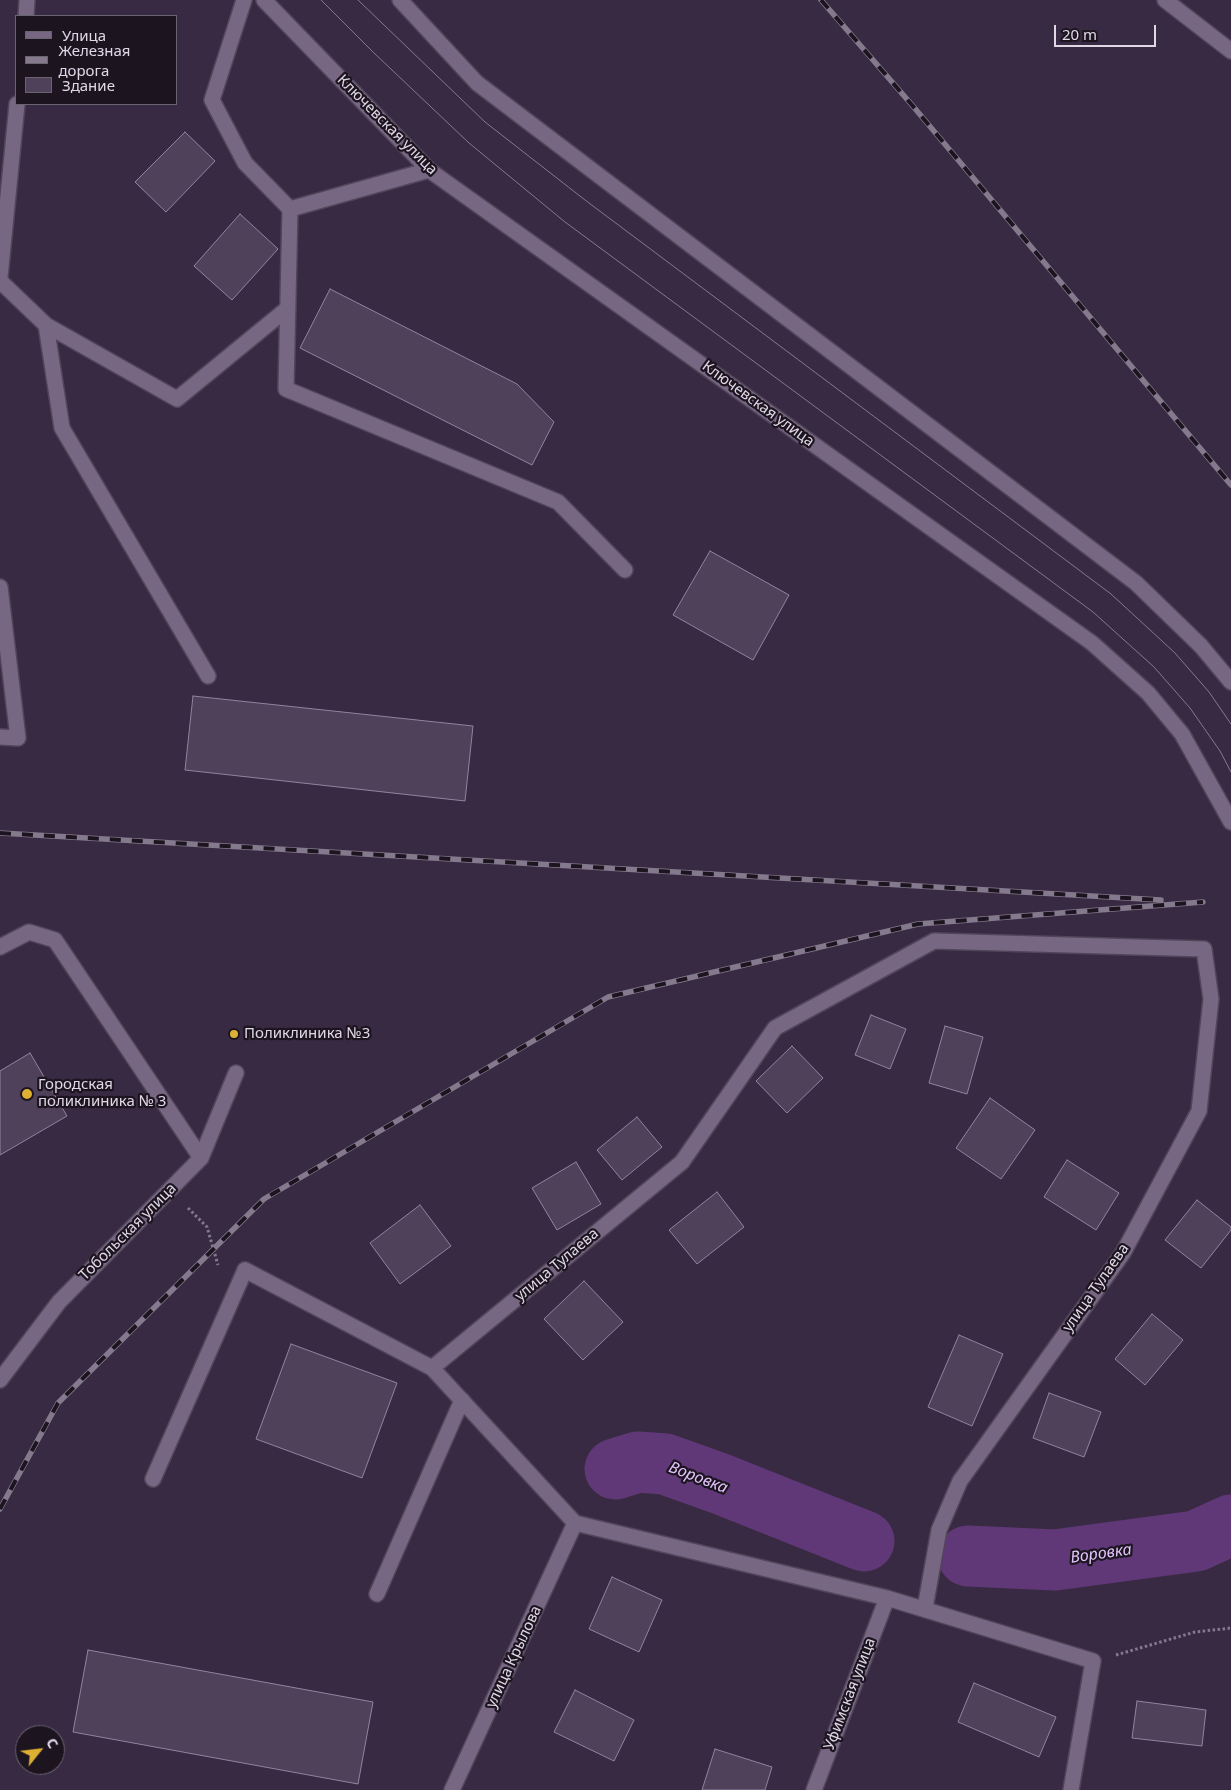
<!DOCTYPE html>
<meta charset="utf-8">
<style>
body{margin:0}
#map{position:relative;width:1231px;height:1790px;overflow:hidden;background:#382a42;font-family:"Noto Sans",sans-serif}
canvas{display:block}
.legend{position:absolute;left:15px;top:15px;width:162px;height:90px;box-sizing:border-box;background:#1c1520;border:1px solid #6a6370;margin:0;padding:6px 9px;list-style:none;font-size:15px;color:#e0d7e7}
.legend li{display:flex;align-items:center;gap:10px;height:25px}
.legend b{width:25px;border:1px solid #6a6370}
.north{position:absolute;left:15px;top:1725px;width:50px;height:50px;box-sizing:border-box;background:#1c1520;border:1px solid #6a6370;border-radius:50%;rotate:61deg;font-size:14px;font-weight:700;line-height:20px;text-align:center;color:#e0d7e7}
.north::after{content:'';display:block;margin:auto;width:18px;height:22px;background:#deb133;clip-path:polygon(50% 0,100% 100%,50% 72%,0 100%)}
.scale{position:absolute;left:1054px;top:25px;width:102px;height:22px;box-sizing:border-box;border:2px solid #e0d7e7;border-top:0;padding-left:6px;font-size:15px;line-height:18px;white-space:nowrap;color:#e0d7e7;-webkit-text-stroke:4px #1c1520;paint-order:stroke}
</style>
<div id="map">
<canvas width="1231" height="1790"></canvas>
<ul class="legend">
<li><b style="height:6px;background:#776783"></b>Улица</li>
<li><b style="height:6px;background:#84798d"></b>Железная дорога</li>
<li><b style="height:14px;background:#4f415a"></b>Здание</li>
</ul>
<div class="north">С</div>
<div class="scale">20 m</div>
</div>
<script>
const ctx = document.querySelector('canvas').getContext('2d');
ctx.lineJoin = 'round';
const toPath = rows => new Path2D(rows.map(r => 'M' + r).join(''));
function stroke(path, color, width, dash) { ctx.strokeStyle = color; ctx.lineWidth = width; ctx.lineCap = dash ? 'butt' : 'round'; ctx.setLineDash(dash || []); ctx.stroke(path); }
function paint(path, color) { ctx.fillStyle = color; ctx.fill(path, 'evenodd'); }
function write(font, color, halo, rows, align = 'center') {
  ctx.font = font + ' "Noto Sans",sans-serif'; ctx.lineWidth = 4.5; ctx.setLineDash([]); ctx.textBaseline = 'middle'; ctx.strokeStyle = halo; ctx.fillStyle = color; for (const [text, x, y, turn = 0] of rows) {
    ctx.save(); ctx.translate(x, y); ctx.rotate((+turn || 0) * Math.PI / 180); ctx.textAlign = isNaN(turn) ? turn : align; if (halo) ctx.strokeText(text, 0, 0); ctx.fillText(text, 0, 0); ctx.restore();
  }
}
const river = toPath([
 [615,1469,638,1462,665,1464,721,1484,864,1541],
 [968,1556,1055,1560,1196,1541,1231,1525]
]);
const building = toPath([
 [185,132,215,161,166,212,135,182,185,132],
 [240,214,278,249,232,300,194,266,240,214],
 [330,289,517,384,554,422,532,465,300,348,330,289],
 [710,551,789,595,753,660,673,615,710,551],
 [193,696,473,726,465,801,185,770,193,696],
 [871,1015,906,1029,890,1069,855,1055,871,1015],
 [945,1026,983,1037,967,1094,929,1083,945,1026],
 [792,1046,823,1078,787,1113,756,1081,792,1046],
 [30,1053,67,1116,0,1155,0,1071,30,1053],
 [990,1098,1035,1130,1001,1179,956,1148,990,1098],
 [637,1117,662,1147,622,1180,597,1150,637,1117],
 [1067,1160,1119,1193,1096,1230,1044,1197,1067,1160],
 [576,1162,601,1204,557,1230,532,1188,576,1162],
 [717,1192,744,1227,697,1264,669,1230,717,1192],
 [1197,1200,1231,1227,1231,1230,1201,1268,1165,1240,1197,1200],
 [420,1205,451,1246,400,1284,370,1243,420,1205],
 [584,1281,623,1322,583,1360,544,1319,584,1281],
 [1152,1314,1183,1340,1145,1385,1115,1359,1152,1314],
 [959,1335,1003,1354,972,1426,928,1407,959,1335],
 [291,1344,397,1383,362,1478,256,1439,291,1344],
 [1049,1393,1101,1412,1084,1457,1033,1438,1049,1393],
 [612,1577,662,1600,639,1652,589,1629,612,1577],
 [88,1650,373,1702,358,1784,73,1732,88,1650],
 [974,1683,1056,1717,1039,1757,958,1722,974,1683],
 [575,1690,634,1720,614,1761,554,1732,575,1690],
 [1137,1701,1206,1710,1202,1746,1132,1738,1137,1701],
 [715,1749,772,1767,765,1790,702,1790,715,1749]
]);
const path = toPath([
 [188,1208,207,1227,218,1265],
 [1116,1655,1195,1632,1231,1628]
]);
const lane = toPath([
 [244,0,212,100,245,163,290,209,429,170],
 [26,16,27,0],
 [290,209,286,389,558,502,625,570],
 [0,277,17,104],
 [0,281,46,325,177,399,288,308],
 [46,325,62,428,208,676],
 [0,947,29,932,55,940,201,1158],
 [682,1162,775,1028,934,941,1204,949,1211,999,1199,1111,1123,1253,960,1481,939,1530,925,1608],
 [153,1479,245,1270],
 [377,1594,462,1400],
 [452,1790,575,1523,887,1598,1093,1661,1071,1790],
 [814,1790,887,1598]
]);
const street = toPath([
 [1165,0,1231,51],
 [0,587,18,738,0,737],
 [245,1270,432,1368,575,1523],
 [432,1368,682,1162],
 [0,1380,59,1302,201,1158,236,1073]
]);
const secondary = toPath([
 [264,0,429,170,1092,643,1148,693,1182,734,1231,822],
 [400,0,477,83,1136,583,1201,646,1231,682]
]);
const tram = toPath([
 [321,0,373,52,469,143,565,222,1093,612,1154,667,1190,708,1220,751,1231,772],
 [358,0,485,122,585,200,1111,594,1175,653,1209,692,1231,724]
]);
const rail = toPath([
 [821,0,912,105,1231,485],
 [0,833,1161,900],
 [0,1509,58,1403,264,1199,608,997,918,924,1203,902]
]);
const markers = [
 [234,1034,5,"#deb133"],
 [27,1094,6,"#deb133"]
];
const streetNames = [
 ["Ключевская улица",387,125,45],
 ["Ключевская улица",758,404,36],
 ["Тобольская улица",128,1232,-45],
 ["улица Тулаева",557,1265,-40],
 ["улица Тулаева",1096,1288,-55],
 ["улица Крылова",514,1657,-65],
 ["Уфимская улица",850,1694,-69]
];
const poiNames = [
 ["Поликлиника №3",244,1034],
 ["Городская",38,1085],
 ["поликлиника № 3",38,1102]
];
const waterNames = [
 ["Воровка",698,1478,21],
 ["Воровка",1101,1554,-8]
];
stroke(river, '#603878', 61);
paint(building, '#4f415a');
stroke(building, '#9383a0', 1);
stroke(lane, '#51455a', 18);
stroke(street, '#51455a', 18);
stroke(secondary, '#51455a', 18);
stroke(path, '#84798d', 3, [2.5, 2.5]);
stroke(lane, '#776783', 15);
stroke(street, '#776783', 15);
stroke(secondary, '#776783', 15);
stroke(tram, '#84798d', 1);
stroke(rail, '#84798d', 5.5);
stroke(rail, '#1c1520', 4, [11]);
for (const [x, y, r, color] of markers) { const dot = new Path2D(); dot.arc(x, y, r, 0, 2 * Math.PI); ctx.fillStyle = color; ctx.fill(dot); stroke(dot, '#1c1520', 2); }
write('15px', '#e0d7e7', '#1c1520', streetNames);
write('15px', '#e0d7e7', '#1c1520', poiNames, 'left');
write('italic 16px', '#e3c3fb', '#1c1520', waterNames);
</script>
